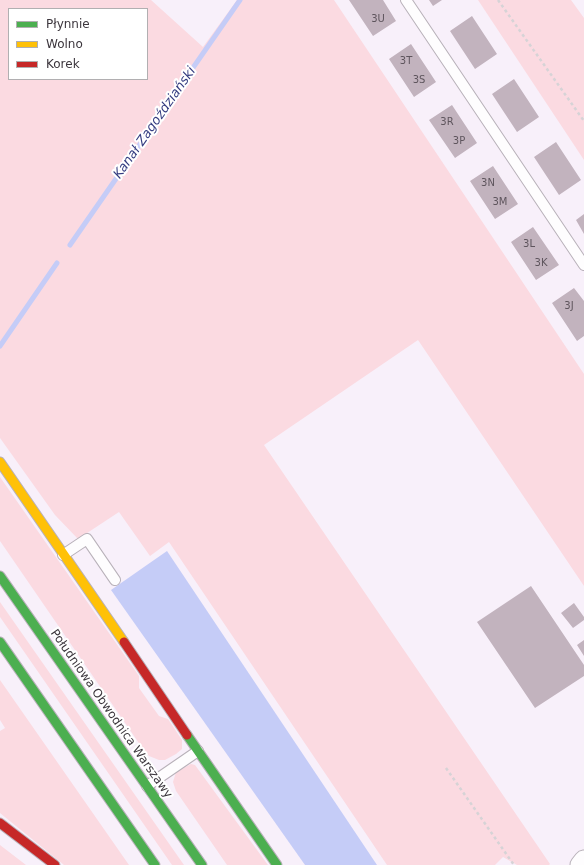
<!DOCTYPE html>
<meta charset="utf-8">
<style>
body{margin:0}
#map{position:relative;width:584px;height:865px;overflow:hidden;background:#f8f0fa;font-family:"DejaVu Sans",sans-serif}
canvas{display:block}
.legend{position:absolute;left:8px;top:8px;width:140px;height:72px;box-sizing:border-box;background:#fff;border:1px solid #b1afb1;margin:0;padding:5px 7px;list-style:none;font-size:12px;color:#3c363d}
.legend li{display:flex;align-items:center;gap:8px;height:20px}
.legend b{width:20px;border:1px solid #b1afb1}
</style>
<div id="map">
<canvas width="584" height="865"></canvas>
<ul class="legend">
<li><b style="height:5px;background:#4caf50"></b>Płynnie</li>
<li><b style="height:5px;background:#ffc107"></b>Wolno</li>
<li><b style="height:5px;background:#c62828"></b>Korek</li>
</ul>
</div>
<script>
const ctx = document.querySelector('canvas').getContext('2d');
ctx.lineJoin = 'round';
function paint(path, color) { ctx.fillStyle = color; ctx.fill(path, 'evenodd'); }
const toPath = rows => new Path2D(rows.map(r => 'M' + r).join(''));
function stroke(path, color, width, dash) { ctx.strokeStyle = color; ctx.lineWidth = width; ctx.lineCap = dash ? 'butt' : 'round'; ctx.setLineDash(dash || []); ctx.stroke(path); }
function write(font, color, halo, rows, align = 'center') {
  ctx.font = font + ' "DejaVu Sans",sans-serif'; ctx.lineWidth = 4; ctx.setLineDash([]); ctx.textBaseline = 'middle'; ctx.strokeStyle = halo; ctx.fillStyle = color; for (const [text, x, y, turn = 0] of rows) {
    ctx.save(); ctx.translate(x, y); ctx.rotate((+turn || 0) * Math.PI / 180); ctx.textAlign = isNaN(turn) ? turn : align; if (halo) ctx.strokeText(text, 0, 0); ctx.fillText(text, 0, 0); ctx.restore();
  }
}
const green = toPath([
 [0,0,151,0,203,47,237,0,334,0,584,374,584,586,418,340,264,445,550,864,549,865,517,865,503,857,495,865,387,865,169,542,150,556,119,512,78,539,55,515,0,438],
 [9,9,147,9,147,79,9,79],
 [478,0,571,0,584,18,584,160],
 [0,477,139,676,139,688,159,716,168,719,182,740,182,749,176,754,165,760,159,760,149,756,143,749,0,541],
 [0,602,184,865,172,865,0,617],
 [0,680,129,865,64,865,0,813,0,731,5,728,0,720],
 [191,764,195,765,268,865,227,865,176,791,173,782,176,772],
 [0,845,26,865,0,865]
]);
const water = toPath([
 [167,551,377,865,305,865,111,590]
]);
const stream = toPath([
 [70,245,240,0],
 [0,346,57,263]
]);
const building = toPath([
 [349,0,383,0,396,21,373,36],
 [429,0,442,0,433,6],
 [472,16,497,54,475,69,450,31],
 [411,44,436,82,414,97,389,59],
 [514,79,539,117,517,132,492,94],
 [452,105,477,143,455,158,429,120],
 [556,142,581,180,559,195,534,157],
 [493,166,518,204,495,219,470,181],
 [584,214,584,234,576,220],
 [533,227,559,265,536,280,511,242],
 [574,288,584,301,584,336,577,341,552,303],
 [531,586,584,665,584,676,535,708,477,622],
 [574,603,584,617,584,620,573,628,561,613],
 [584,640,584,656,577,645]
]);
const path = toPath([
 [498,0,584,121],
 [446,768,514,865]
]);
const lane = toPath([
 [406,0,584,265],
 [63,555,87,539,115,580],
 [147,786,198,751]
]);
const street = toPath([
 [580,865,584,860]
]);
const fast = toPath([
 [0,576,202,865],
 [0,642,155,865],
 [187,735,277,865]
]);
const slow = toPath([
 [0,462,124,642]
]);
const jam = toPath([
 [124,642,187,735],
 [0,823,55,865]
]);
const numberNames = [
 ["3U",378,19],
 ["3T",406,61],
 ["3S",419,80],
 ["3R",447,122],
 ["3P",459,141],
 ["3N",488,183],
 ["3M",500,202],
 ["3L",529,244],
 ["3K",541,263],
 ["3J",569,306]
];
const streetNames = [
 ["Południowa Obwodnica Warszawy",111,714,55]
];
const waterNames = [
 ["Kanał Zagoździański",155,123,-55]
];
paint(green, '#fbdae1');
paint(water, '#c5ccf7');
stroke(stream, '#c5ccf7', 5);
paint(building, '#c2b3be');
stroke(lane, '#b8b1b9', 12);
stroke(street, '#b8b1b9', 21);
stroke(fast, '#b8b1b9', 11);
stroke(slow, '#b8b1b9', 11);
stroke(jam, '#b8b1b9', 11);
stroke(path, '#d6d3d6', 2.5, [3, 3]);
stroke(lane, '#fefdfe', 10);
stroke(street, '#fefdfe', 19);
stroke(fast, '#4caf50', 9);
stroke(slow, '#ffc107', 9);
stroke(jam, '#c62828', 9);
write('10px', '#5e555d', null, numberNames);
write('12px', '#3c363d', '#fff', streetNames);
write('italic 13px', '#343c80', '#fff', waterNames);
</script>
